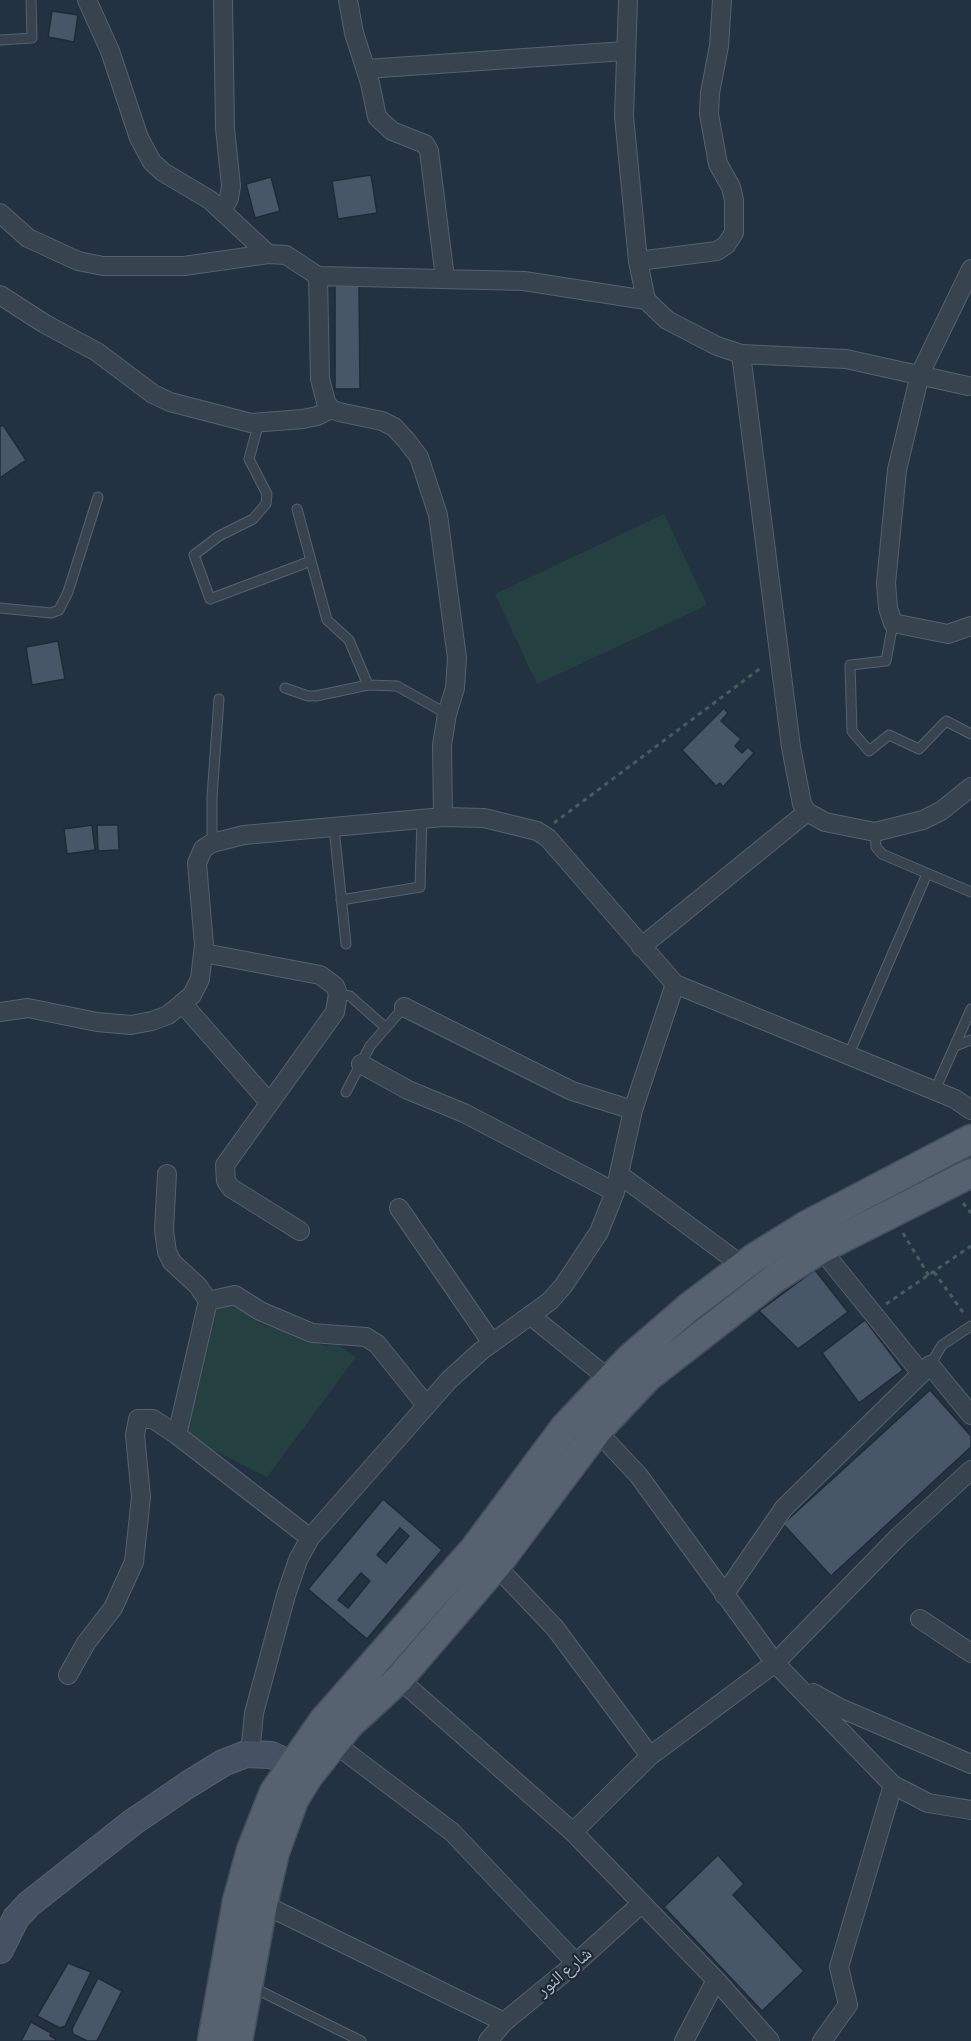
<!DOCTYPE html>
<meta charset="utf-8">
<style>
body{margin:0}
canvas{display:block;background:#233240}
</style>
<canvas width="971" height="2041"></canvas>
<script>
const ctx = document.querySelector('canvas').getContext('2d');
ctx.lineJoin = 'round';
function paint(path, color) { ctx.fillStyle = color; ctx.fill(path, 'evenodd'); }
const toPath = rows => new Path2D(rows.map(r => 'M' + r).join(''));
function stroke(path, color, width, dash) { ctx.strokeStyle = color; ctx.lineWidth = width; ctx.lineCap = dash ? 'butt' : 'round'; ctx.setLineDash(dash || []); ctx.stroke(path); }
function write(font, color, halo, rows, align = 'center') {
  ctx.font = font + ' "Asap Condensed","Noto Naskh Arabic",sans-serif'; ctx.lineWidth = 4.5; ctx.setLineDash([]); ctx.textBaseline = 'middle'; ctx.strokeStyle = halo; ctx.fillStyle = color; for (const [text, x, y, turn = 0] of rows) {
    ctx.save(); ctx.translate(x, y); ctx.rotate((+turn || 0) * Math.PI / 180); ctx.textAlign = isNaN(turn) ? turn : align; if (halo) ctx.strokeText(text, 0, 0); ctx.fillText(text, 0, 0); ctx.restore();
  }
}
const green = toPath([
 [664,514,707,605,537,684,495,594],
 [233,1302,257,1322,327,1347,332,1341,356,1357,267,1477,190,1438,187,1426,216,1310]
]);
const building = toPath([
 [52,11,78,15,74,42,48,37,52,11],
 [371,175,377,213,338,219,332,181,371,175],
 [271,177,280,211,255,218,246,184,271,177],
 [335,282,359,282,360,389,335,389,335,282],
 [3,425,26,460,0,478,0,427,3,425],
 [58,641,65,679,32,685,26,647,58,641],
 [724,708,728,713,721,721,741,739,735,746,742,753,748,747,754,753,723,787,720,783,716,786,682,750,724,708],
 [92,825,95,850,67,854,64,829,92,825],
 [97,825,118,825,119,850,98,851,97,825],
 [815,1270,848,1312,798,1349,759,1311,815,1270],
 [865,1320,903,1370,859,1403,822,1353,865,1320],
 [930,1390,971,1436,971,1447,831,1576,783,1524,930,1390],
 [383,1499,442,1550,367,1639,308,1589,383,1499],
 [400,1528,409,1536,386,1563,377,1555,400,1528],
 [361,1573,370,1581,348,1608,338,1600,361,1573],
 [718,1855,744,1884,733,1895,804,1971,762,2011,664,1907,718,1855],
 [68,1963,91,1972,65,2026,60,2028,37,2016,68,1963],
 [98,1978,122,1991,97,2041,87,2041,73,2034,72,2029,98,1978],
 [31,2022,51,2033,50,2036,56,2039,55,2041,21,2041,31,2022]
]);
const path = toPath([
 [554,823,762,667],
 [963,1203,971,1213],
 [903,1233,929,1276],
 [934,1272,965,1315],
 [886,1304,971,1246]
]);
const lane = toPath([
 [0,40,32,38,31,0],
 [259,422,249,459,267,494,266,504,253,519,219,536,194,555,210,599,311,561],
 [297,509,327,620,349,640,368,685],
 [0,608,51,613,59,610,68,592,98,497],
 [893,623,886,661,850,665,852,731,869,751,889,735,919,749,946,721,971,734],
 [285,688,308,696,316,696,368,685,397,686,447,714],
 [334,828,346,944],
 [875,832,876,847,882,854,971,892],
 [212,843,212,797,219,699],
 [341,900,420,887,422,819],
 [338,994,350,996,385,1027],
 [955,1046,971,1040],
 [849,1054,927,874],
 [935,1090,971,1009],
 [346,1092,370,1046,404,1007],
 [930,1365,942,1345,971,1326],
 [250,1986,361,2041]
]);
const street = toPath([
 [87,0,110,51,139,138,152,162,163,172,210,200,268,254],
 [348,0,354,33,370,83,377,117,392,131,425,144,429,151,445,278],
 [628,0,624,116,638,261,646,300,667,320,717,346,741,354,846,359,968,386],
 [366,69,625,51],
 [222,211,229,198,231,186,225,128,223,0],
 [0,213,28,238,78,261,103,266,184,266,268,254,286,255,318,276,524,281,646,300],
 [638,261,717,251,726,245,734,233,734,200,731,187,718,164,709,114,710,93,719,46,722,0],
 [971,269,920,374,897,470,886,583,888,608,893,623,948,634,971,626],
 [318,276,320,379,326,402,331,409,339,412,382,421,394,427,406,440,419,457,438,515,457,658,455,688,447,714,442,745,443,817],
 [0,295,45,324,97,352,153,394,170,402,251,423,303,419,317,416,331,409],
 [741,354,791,747,802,804,807,812,825,822,875,832,923,820,941,811,971,787],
 [641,947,807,812],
 [204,953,320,975,335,986,338,994,335,1012,225,1165,226,1181,231,1188,300,1231],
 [182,1003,268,1101],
 [404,1007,572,1091,633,1110],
 [0,1012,28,1008,97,1022,131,1025,152,1021,168,1015,179,1006,192,995,200,979,204,945,197,863,203,849,212,843,244,835,443,817,484,818,537,831,548,838,675,984,955,1099,971,1110],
 [361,1064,408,1090,464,1113,615,1192],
 [167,1174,164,1230,167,1252,172,1262,198,1286,208,1301,177,1435],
 [620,1175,743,1266],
 [399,1208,492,1343],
 [821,1249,921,1373],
 [208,1301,235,1295,260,1311,312,1333,366,1337,377,1344,426,1405],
 [531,1316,609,1379],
 [597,1431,639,1476,775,1663,893,1785,928,1803,971,1810],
 [496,1566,555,1628,650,1756],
 [724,1595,784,1508,930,1365,971,1415],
 [920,1619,971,1653],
 [68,1675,86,1643,113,1608,134,1562,141,1497,135,1435,138,1419,153,1419,177,1435,310,1538],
 [399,1679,573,1832,716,1980,770,2041],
 [813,1693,840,1708,971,1764],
 [334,1743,452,1832,576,1963],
 [250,1754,254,1713,286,1595,298,1560,310,1538,449,1380,481,1351,550,1301,564,1285,599,1232,615,1192,633,1110,675,984],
 [573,1832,650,1756,775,1663,898,1537,971,1470],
 [263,1904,504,2022],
 [488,2041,504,2022,576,1963,641,1904],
 [684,2041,716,1980],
 [822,2041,848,2005,839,1967,893,1785]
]);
const secondary = toPath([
 [0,1950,16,1918,29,1904,133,1822,189,1784,223,1763,246,1754,271,1755,292,1764]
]);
const primary = toPath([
 [212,2041,237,1901,251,1850,274,1792,323,1721,475,1548,564,1428,630,1358,689,1307,754,1258,807,1225,971,1139],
 [238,2041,263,1904,275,1852,294,1800,308,1777,349,1725,399,1679,496,1566,597,1431,648,1377,774,1279,821,1249,971,1173]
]);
const streetNames = [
 ["شارع النور",564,1972,-40]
];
paint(green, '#254041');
paint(building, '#475767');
stroke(building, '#1f2a37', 1.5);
stroke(lane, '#56616e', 11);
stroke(street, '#56616e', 20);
stroke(secondary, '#56616e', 28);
stroke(primary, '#444f5c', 31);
stroke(path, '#445d5e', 3, [4.5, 4.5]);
stroke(lane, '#384350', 9);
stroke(street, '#384350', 18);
stroke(secondary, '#455263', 26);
stroke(primary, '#566270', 28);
write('18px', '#b4becb', '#1d2835', streetNames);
</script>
